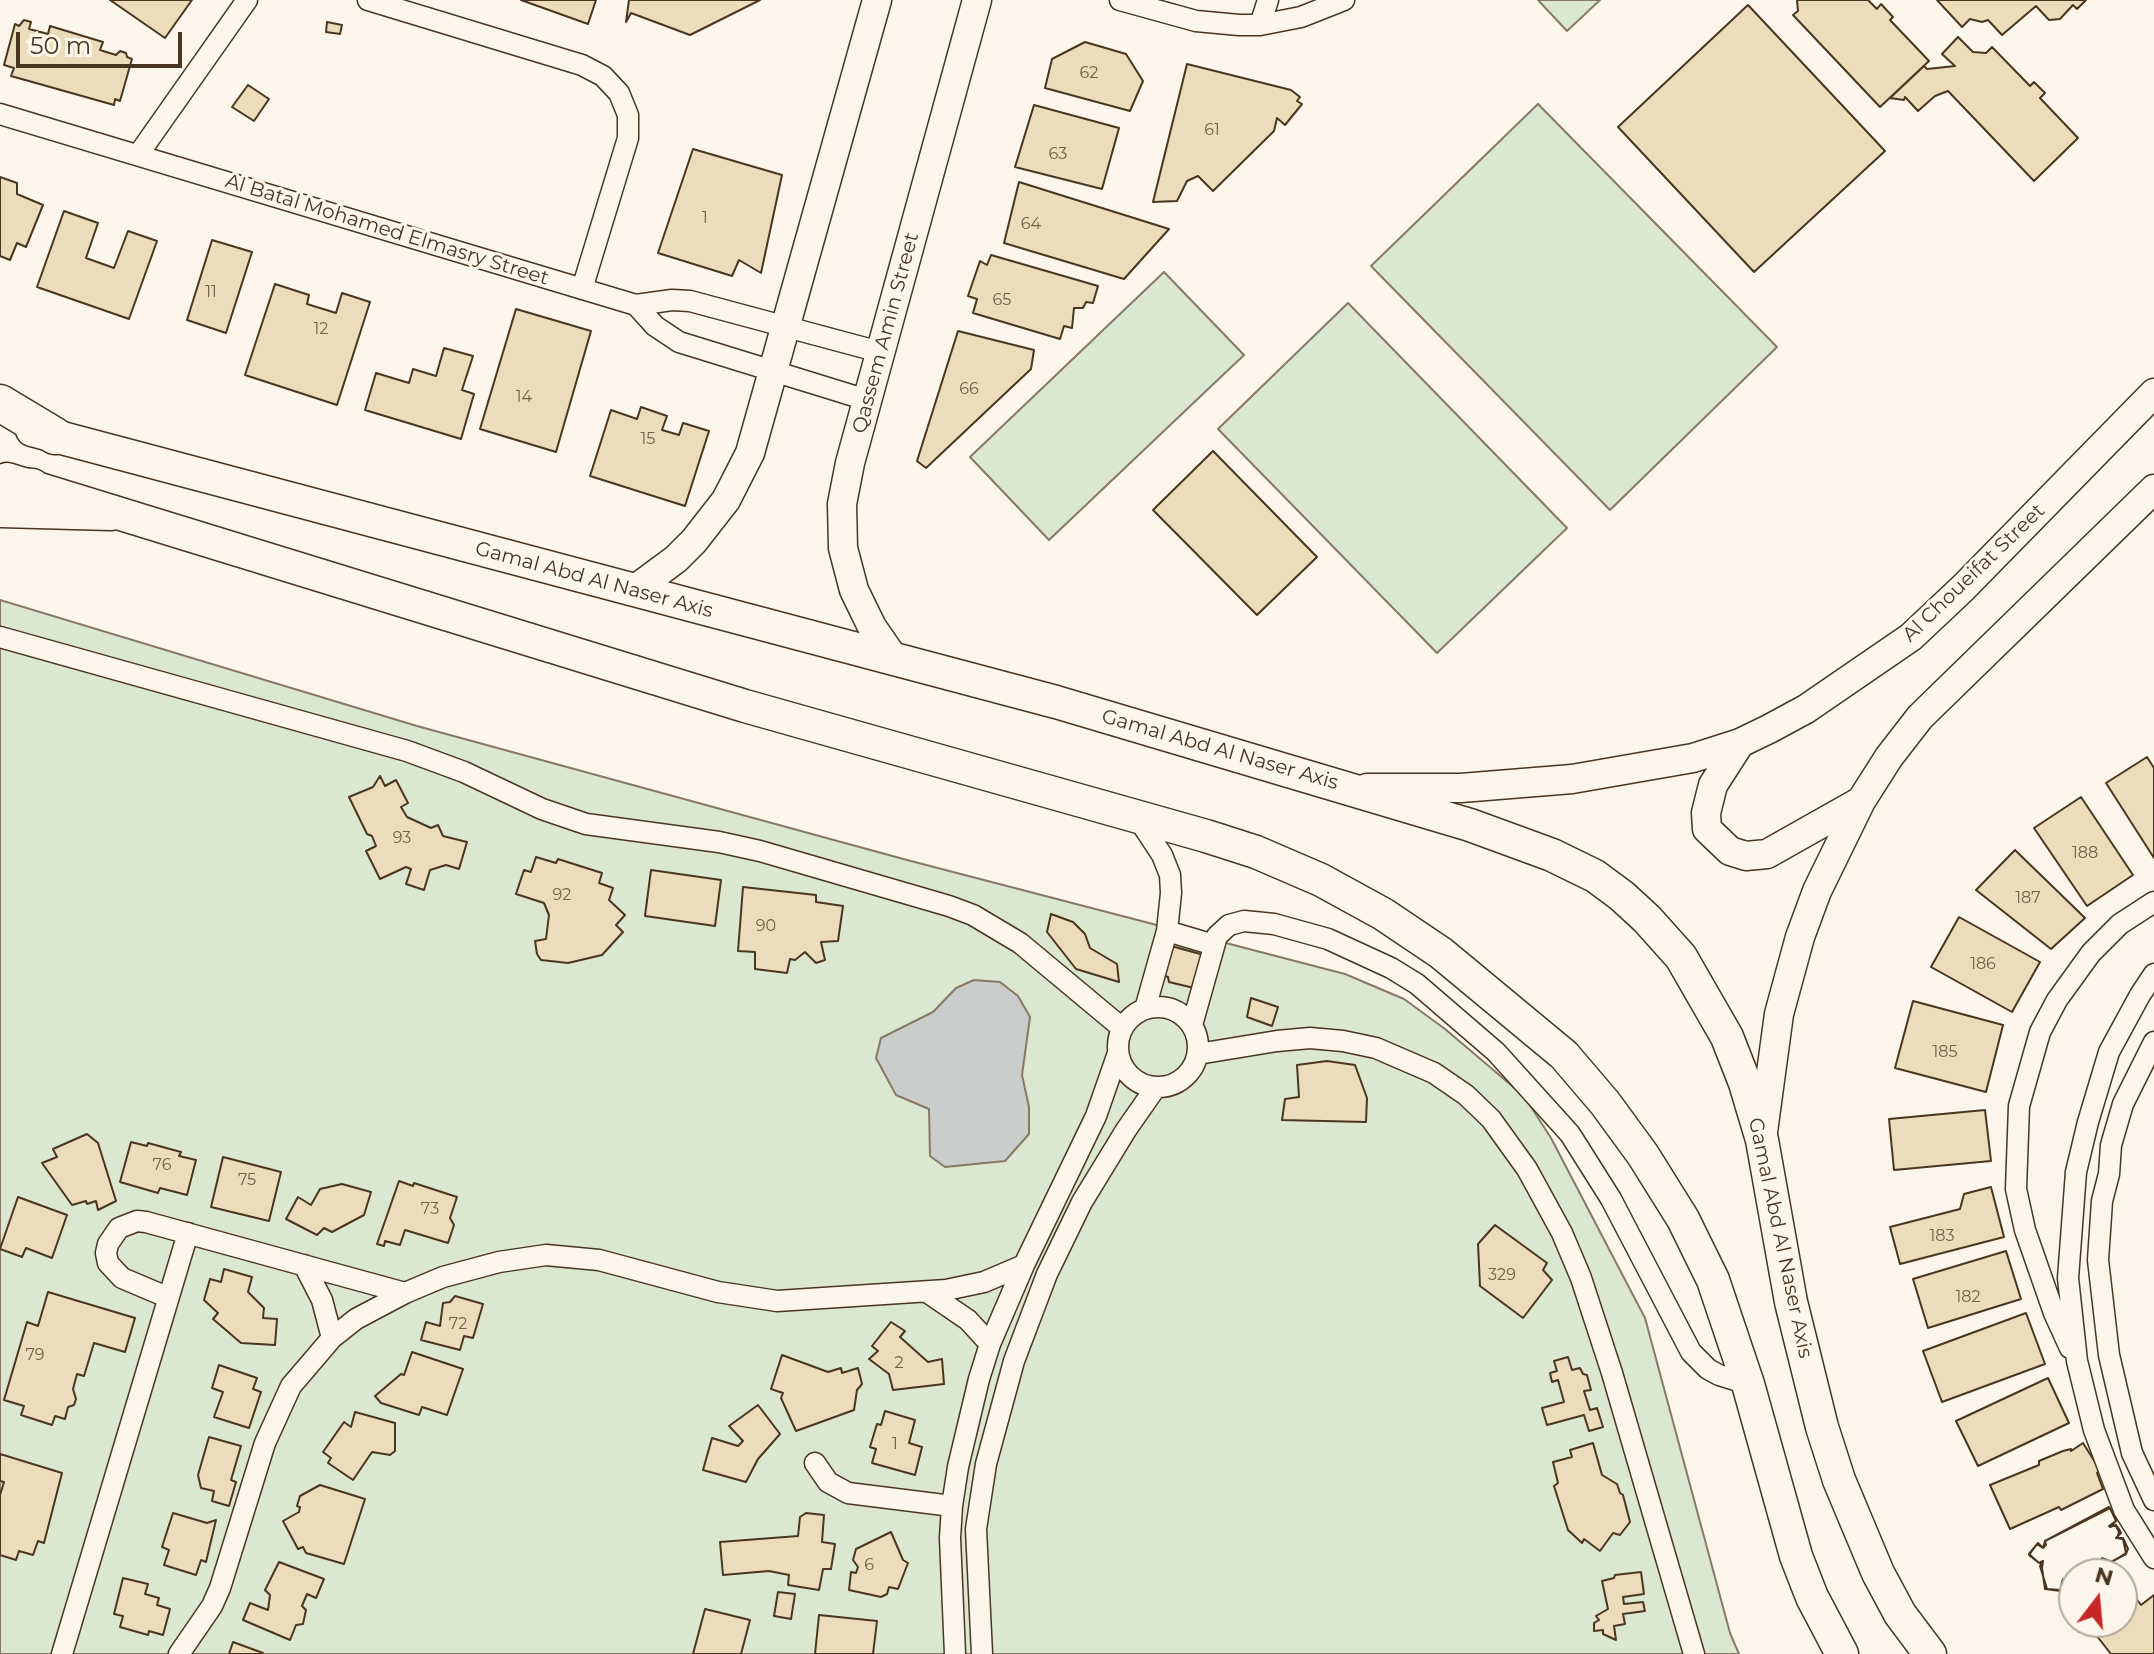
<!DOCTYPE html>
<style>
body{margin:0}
#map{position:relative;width:2154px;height:1654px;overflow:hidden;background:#fbf6e9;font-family:Montserrat,sans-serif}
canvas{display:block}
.north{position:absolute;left:2058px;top:1558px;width:80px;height:80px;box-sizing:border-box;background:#fbf6e9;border:2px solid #b4a999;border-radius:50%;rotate:16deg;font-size:22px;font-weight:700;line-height:32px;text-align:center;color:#4a3520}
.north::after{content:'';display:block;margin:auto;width:28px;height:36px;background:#c62828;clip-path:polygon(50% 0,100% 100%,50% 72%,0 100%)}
.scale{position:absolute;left:16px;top:32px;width:166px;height:36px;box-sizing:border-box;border:4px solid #4a3520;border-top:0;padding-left:10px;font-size:24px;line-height:28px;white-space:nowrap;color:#4a3520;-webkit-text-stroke:6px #fbf6e9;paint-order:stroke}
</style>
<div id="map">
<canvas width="2154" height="1654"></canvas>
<div class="north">N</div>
<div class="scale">50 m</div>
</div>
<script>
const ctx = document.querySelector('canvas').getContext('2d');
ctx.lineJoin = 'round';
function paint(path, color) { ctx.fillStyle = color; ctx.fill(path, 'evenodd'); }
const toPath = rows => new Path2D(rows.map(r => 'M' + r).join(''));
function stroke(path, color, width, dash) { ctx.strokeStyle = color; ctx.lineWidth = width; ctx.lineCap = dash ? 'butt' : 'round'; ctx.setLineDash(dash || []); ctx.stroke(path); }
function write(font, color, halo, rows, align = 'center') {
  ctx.font = font + ' Montserrat,sans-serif'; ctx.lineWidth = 6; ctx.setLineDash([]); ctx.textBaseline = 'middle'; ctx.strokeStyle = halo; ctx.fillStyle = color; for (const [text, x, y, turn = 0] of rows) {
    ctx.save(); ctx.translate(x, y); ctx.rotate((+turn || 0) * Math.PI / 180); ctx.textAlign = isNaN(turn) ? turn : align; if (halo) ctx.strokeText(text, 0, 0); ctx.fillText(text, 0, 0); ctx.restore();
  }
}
const green = toPath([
 [1538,0,1600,0,1567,31,1538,0],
 [1538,104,1777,347,1610,510,1371,266,1538,104],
 [1164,272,1244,355,1049,540,970,457,1164,272],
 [1348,303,1567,528,1437,653,1218,429,1348,303],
 [0,600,417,726,907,860,1345,974,1404,999,1445,1029,1524,1096,1551,1138,1645,1318,1730,1633,1739,1654,0,1654,0,600]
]);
const water = toPath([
 [974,980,1000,982,1018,996,1030,1017,1022,1075,1029,1107,1029,1134,1005,1161,945,1167,930,1156,929,1109,896,1095,876,1058,881,1038,933,1012,956,988,974,980]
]);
const building = toPath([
 [110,0,192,0,165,38,110,0],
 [521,0,596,0,588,24,521,0],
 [629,0,760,0,690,35,631,13,626,22,629,0],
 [1797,0,1868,0,1877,9,1881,4,1893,17,1890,20,1929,61,1880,107,1793,15,1798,11,1797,0],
 [1937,0,2086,0,2077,9,2073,5,2060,19,2049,20,2036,6,2002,35,1988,20,1982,22,1970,19,1962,27,1937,0],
 [1748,5,1885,151,1754,272,1618,127,1748,5],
 [24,20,31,22,29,29,48,34,50,26,103,42,100,50,116,55,120,51,126,53,127,57,132,59,120,101,115,99,114,105,11,76,14,68,4,65,15,24,19,26,24,20],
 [327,22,342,25,340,34,326,32,327,22],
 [1958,37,1973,52,1986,53,1992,47,2030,86,2034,82,2045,93,2040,98,2078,138,2034,181,1948,91,1935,96,1918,111,1905,97,1904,100,1890,98,1924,66,1927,69,1955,66,1942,54,1958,37],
 [1085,42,1126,54,1143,81,1130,111,1045,88,1052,59,1085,42],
 [1187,64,1291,90,1300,97,1297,101,1302,104,1285,125,1277,118,1274,131,1213,191,1198,176,1187,181,1177,201,1153,202,1187,64],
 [248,85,269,99,254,121,232,107,248,85],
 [1034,105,1119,128,1102,189,1015,167,1034,105],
 [693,149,782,175,761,273,739,260,732,276,658,253,693,149],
 [0,177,17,183,17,194,43,205,26,247,17,243,10,260,0,256,0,177],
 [1019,182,1169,229,1124,279,1004,243,1019,182],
 [64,211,98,223,86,258,114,268,128,231,157,241,129,319,37,287,64,211],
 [212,240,252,252,226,333,187,320,212,240],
 [991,255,1098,286,1093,303,1086,302,1083,308,1074,308,1072,328,1064,326,1060,339,973,313,977,299,968,296,980,261,987,265,991,255],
 [275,284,309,295,307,304,336,313,342,293,370,302,337,405,245,375,275,284],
 [516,309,591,331,556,452,480,429,516,309],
 [958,331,1034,350,1031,369,926,468,917,461,958,331],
 [444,348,473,356,462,390,474,394,461,439,365,410,376,373,409,383,413,369,436,376,444,348],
 [641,407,667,416,662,430,679,435,683,423,709,431,685,506,590,476,611,410,637,419,641,407],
 [1213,451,1317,557,1257,615,1153,510,1213,451],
 [2147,757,2154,768,2154,858,2106,783,2147,757],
 [380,776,385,786,396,780,408,803,401,807,407,817,431,828,438,825,443,836,467,842,459,869,446,865,430,870,424,890,406,884,411,869,406,867,380,879,366,851,376,846,372,836,367,834,349,797,373,787,380,776],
 [2081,797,2133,875,2087,906,2034,828,2081,797],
 [2015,850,2085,918,2051,949,1976,890,2015,850],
 [536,857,556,863,558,859,602,873,599,883,613,888,609,900,625,915,616,925,623,932,602,955,568,963,541,960,537,954,535,941,546,939,549,915,544,903,516,894,524,870,531,872,536,857],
 [651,870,721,880,715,926,645,916,651,870],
 [743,887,816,895,816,902,843,906,838,941,821,942,825,960,816,963,805,952,795,960,790,959,787,973,755,969,755,952,738,951,743,887],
 [1051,914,1073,922,1085,934,1090,948,1117,964,1119,982,1076,969,1047,932,1051,914],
 [1959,917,2040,962,2012,1012,1931,967,1959,917],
 [1171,946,1204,955,1194,988,1169,982,1168,977,1159,974,1171,946],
 [1251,998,1278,1007,1272,1026,1247,1017,1251,998],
 [1913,1001,2003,1025,1986,1092,1895,1068,1913,1001],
 [1327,1061,1355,1065,1367,1098,1366,1122,1282,1120,1285,1099,1299,1097,1297,1065,1327,1061],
 [1985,1110,1991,1161,1894,1170,1889,1119,1985,1110],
 [87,1134,98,1143,116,1201,98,1210,96,1201,87,1204,86,1201,72,1205,42,1163,57,1157,53,1149,87,1134],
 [131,1142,147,1146,148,1143,181,1152,179,1156,196,1160,187,1195,160,1188,158,1193,120,1182,131,1142],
 [223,1157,281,1172,269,1221,211,1207,223,1157],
 [399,1181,413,1186,414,1183,457,1197,450,1218,454,1225,448,1243,405,1230,400,1245,385,1241,384,1246,377,1244,399,1181],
 [342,1184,371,1192,364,1215,332,1232,324,1228,317,1235,286,1219,298,1197,311,1205,320,1189,342,1184],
 [1991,1187,2004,1237,1900,1264,1890,1227,1960,1209,1964,1194,1991,1187],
 [18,1197,67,1215,52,1258,26,1248,22,1257,0,1249,18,1197],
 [1495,1225,1547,1263,1543,1270,1552,1280,1523,1318,1480,1286,1478,1244,1495,1225],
 [2006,1251,2021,1299,1928,1328,1913,1279,2006,1251],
 [224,1269,252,1277,248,1292,264,1308,263,1318,277,1319,275,1345,241,1343,213,1319,218,1313,204,1300,210,1279,221,1282,224,1269],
 [48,1292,135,1318,125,1352,94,1343,84,1376,77,1374,73,1389,76,1399,74,1405,68,1407,65,1419,55,1416,52,1425,21,1415,24,1406,4,1400,27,1322,38,1326,48,1292],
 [455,1296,483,1304,473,1338,464,1336,460,1350,421,1340,426,1322,440,1326,443,1303,450,1302,455,1296],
 [2026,1313,2045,1364,1942,1402,1923,1351,2026,1313],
 [891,1322,905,1331,900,1337,928,1362,942,1359,944,1384,893,1390,889,1374,869,1359,878,1351,872,1346,891,1322],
 [412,1352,463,1369,447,1415,422,1407,419,1415,381,1403,375,1396,401,1374,404,1375,412,1352],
 [782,1355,828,1372,841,1368,842,1373,858,1368,862,1384,857,1390,854,1410,796,1431,781,1398,783,1393,771,1389,782,1355],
 [1568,1357,1572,1370,1580,1368,1583,1374,1587,1375,1591,1390,1584,1391,1590,1410,1597,1408,1603,1427,1589,1431,1584,1415,1547,1425,1542,1408,1564,1402,1558,1380,1552,1382,1550,1373,1557,1371,1554,1361,1568,1357],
 [219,1365,257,1378,253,1389,261,1392,249,1428,214,1417,223,1392,212,1388,219,1365],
 [2048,1378,2069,1423,1978,1466,1956,1421,2048,1378],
 [758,1405,780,1434,758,1459,746,1482,703,1470,712,1438,738,1446,743,1441,729,1426,758,1405],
 [885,1411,915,1420,909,1443,922,1447,915,1475,872,1463,876,1449,870,1447,877,1424,881,1425,885,1411],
 [355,1412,395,1423,395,1451,390,1455,372,1452,353,1480,328,1463,331,1458,323,1452,344,1422,351,1427,355,1412],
 [209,1437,241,1446,231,1480,236,1482,229,1506,212,1501,214,1491,201,1488,198,1475,209,1437],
 [1593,1443,1602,1475,1617,1484,1620,1493,1623,1495,1630,1522,1620,1535,1613,1533,1600,1551,1584,1539,1582,1543,1568,1530,1554,1486,1558,1483,1553,1462,1572,1457,1570,1450,1593,1443],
 [2083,1443,2100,1470,2097,1473,2103,1489,2061,1510,2059,1507,2010,1529,1990,1485,2039,1465,2039,1461,2063,1451,2071,1449,2071,1451,2083,1443],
 [0,1454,62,1473,44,1543,38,1541,33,1555,19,1551,16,1560,0,1555,0,1495,4,1482,0,1481,0,1454],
 [320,1485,365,1499,344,1564,306,1553,303,1547,298,1549,283,1521,299,1512,300,1507,297,1506,300,1496,320,1485],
 [2109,1507,2117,1520,2110,1527,2116,1525,2119,1529,2121,1533,2116,1538,2123,1539,2126,1553,2112,1562,2102,1558,2091,1573,2083,1569,2076,1572,2070,1587,2067,1580,2063,1579,2061,1591,2045,1589,2042,1568,2043,1561,2039,1563,2029,1555,2037,1544,2043,1548,2045,1541,2109,1507],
 [2110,1508,2116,1521,2109,1526,2116,1526,2119,1532,2117,1538,2123,1538,2128,1549,2126,1554,2111,1562,2097,1563,2095,1568,2091,1571,2079,1565,2069,1585,2065,1579,2062,1581,2061,1590,2047,1589,2040,1566,2043,1561,2039,1563,2029,1554,2038,1543,2043,1548,2046,1545,2045,1541,2110,1508],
 [173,1513,207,1523,216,1520,206,1562,201,1560,196,1575,164,1565,169,1550,162,1547,173,1513],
 [806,1513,824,1515,822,1542,835,1544,831,1569,823,1569,819,1590,788,1585,789,1575,769,1571,723,1575,720,1542,798,1536,800,1517,806,1513],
 [891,1532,903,1560,908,1563,898,1589,889,1587,887,1594,881,1597,849,1590,851,1572,856,1573,858,1567,853,1560,856,1549,891,1532],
 [279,1562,324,1579,316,1598,307,1594,302,1606,306,1610,303,1624,296,1625,290,1640,243,1620,250,1603,268,1610,270,1595,265,1590,279,1562],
 [1641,1572,1644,1594,1623,1597,1624,1604,1643,1602,1645,1611,1623,1614,1625,1624,1614,1626,1616,1640,1603,1634,1603,1630,1594,1631,1594,1623,1599,1620,1596,1616,1608,1609,1602,1581,1614,1578,1615,1575,1641,1572],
 [123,1578,148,1584,145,1594,159,1598,157,1605,170,1609,163,1635,149,1631,148,1635,120,1627,123,1616,114,1614,123,1578],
 [778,1592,795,1594,791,1619,774,1616,778,1592],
 [2131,1592,2141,1605,2154,1595,2154,1654,2111,1654,2089,1626,2094,1622,2122,1622,2122,1600,2131,1592],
 [705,1609,750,1620,741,1654,693,1654,705,1609],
 [819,1615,877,1621,873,1654,815,1654,819,1615],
 [233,1642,263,1653,262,1654,229,1654,233,1642]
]);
const street = toPath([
 [368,0,582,65,603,76,619,93,628,115,628,138,582,289],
 [1120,0,1196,21,1239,25,1260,25,1301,17,1344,0],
 [1260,25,1268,0],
 [0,114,636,305,672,300,690,301,880,352],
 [138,155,247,0],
 [636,305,655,326,679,342,867,400],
 [0,637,407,751,464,772,542,809,586,824,719,842,760,851,949,906,973,915,1020,943,1122,1028],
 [1137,817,1162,855,1170,875,1171,893,1167,931,1145,1009],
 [1167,931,1214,945],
 [2154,974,2140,995,2109,1052,2088,1122,2076,1172,2068,1278,2077,1361,2094,1430,2124,1510,2154,1558],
 '1118 1047a40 40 0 1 1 80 0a40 40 0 1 1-80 0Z',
 [1192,1025,1217,936,1229,925,1244,921,1274,924,1328,939,1391,968,1417,984,1496,1052,1570,1134,1611,1199,1691,1352,1708,1369,1719,1375,1748,1384],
 [2154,1042,2123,1104,2111,1145,2109,1174,2102,1201,2098,1260,2109,1355,2132,1453,2154,1500],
 [1198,1054,1277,1041,1310,1038,1343,1041,1376,1048,1434,1073,1466,1095,1491,1119,1527,1169,1562,1233,1581,1278,1612,1373,1694,1654],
 [304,1265,322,1300,332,1338],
 [927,1292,968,1320,990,1344],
 [167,1297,122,1278,108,1263,106,1253,108,1244,119,1228,137,1221,146,1222,405,1293],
 [2070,1348,2054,1313,2025,1230,2016,1189,2019,1106,2040,1032,2057,1000,2091,953,2120,924,2154,902],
 [815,1463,828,1482,848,1493,952,1506],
 [62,1654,188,1233],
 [179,1654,212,1606,220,1588,265,1443,291,1386,332,1338,356,1319,405,1293,443,1277,499,1262,546,1255,599,1260,718,1292,777,1301,946,1290,984,1282,1024,1265],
 [955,1654,950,1538,952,1506,958,1467,979,1379,990,1344,1024,1265,1096,1116,1118,1053],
 [982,1654,976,1529,986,1464,1014,1361,1047,1274,1082,1202,1126,1130,1156,1087]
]);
const secondary = toPath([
 [0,513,111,516],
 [634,590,676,559,694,541,726,500,750,453,877,0],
 [894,659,872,627,854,590,843,548,842,504,850,463,977,0],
 [1740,743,1713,785,1706,813,1707,829,1730,851,1746,856,1767,854,1861,801],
 [1367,788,1461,788,1572,779,1693,758,1740,743,1769,729,1806,709,1911,637,1963,588,2154,393],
 [1762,1139,1779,1014,1800,937,1817,891,1861,801,1889,757,1920,717,2154,489]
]);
const primary = toPath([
 [32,430,1056,702,1470,825,1552,855,1595,876,1622,896,1647,919,1681,957,1727,1037,1745,1083,1762,1140,1791,1302,1822,1427,1839,1480,1878,1573,1900,1614,1930,1654],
 [7,479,745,706,1206,836,1256,852,1321,880,1383,914,1441,953,1564,1055,1605,1103,1643,1155,1683,1219,1713,1280,1748,1384,1796,1556,1812,1597,1842,1654]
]);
const highway = toPath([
 [0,403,55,436],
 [0,485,32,487]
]);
const numberNames = [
 ["62",1089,73],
 ["61",1212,130],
 ["63",1058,154],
 ["1",705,218],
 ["64",1031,224],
 ["11",211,292],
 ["65",1002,300],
 ["12",321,329],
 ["66",969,389],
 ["14",524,397],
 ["15",648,439],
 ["93",402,838],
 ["188",2085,853],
 ["92",562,895],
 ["187",2028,898],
 ["90",766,926],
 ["186",1983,964],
 ["185",1945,1052],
 ["76",162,1165],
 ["75",247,1180],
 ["73",430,1209],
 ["183",1942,1236],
 ["329",1502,1275],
 ["182",1968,1297],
 ["72",458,1324],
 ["79",35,1355],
 ["2",899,1363],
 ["1",895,1444],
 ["6",869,1565]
];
const streetNames = [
 ["Al Batal Mohamed Elmasry Street",387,230,17],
 ["Qassem Amin Street",886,333,-75],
 ["Al Choueifat Street",1974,573,-44],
 ["Gamal Abd Al Naser Axis",594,580,15],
 ["Gamal Abd Al Naser Axis",1220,750,16],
 ["Gamal Abd Al Naser Axis",1780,1238,78]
];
paint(green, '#dce7d0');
stroke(green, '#887966', 2);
paint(water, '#c9cecd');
stroke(water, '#887966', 2);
paint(building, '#ecdcbc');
stroke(building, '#4a3520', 2);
stroke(street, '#4a3520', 23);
stroke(secondary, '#4a3520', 31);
stroke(primary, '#4a3520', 35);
stroke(highway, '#4a3520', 39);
stroke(street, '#fbf6e9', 20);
stroke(secondary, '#fbf6e9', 28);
stroke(primary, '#fbf6e9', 32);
stroke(highway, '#fbf6e9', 36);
write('16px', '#725f47', null, numberNames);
write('20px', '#4a3520', '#fbf6e9', streetNames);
</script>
